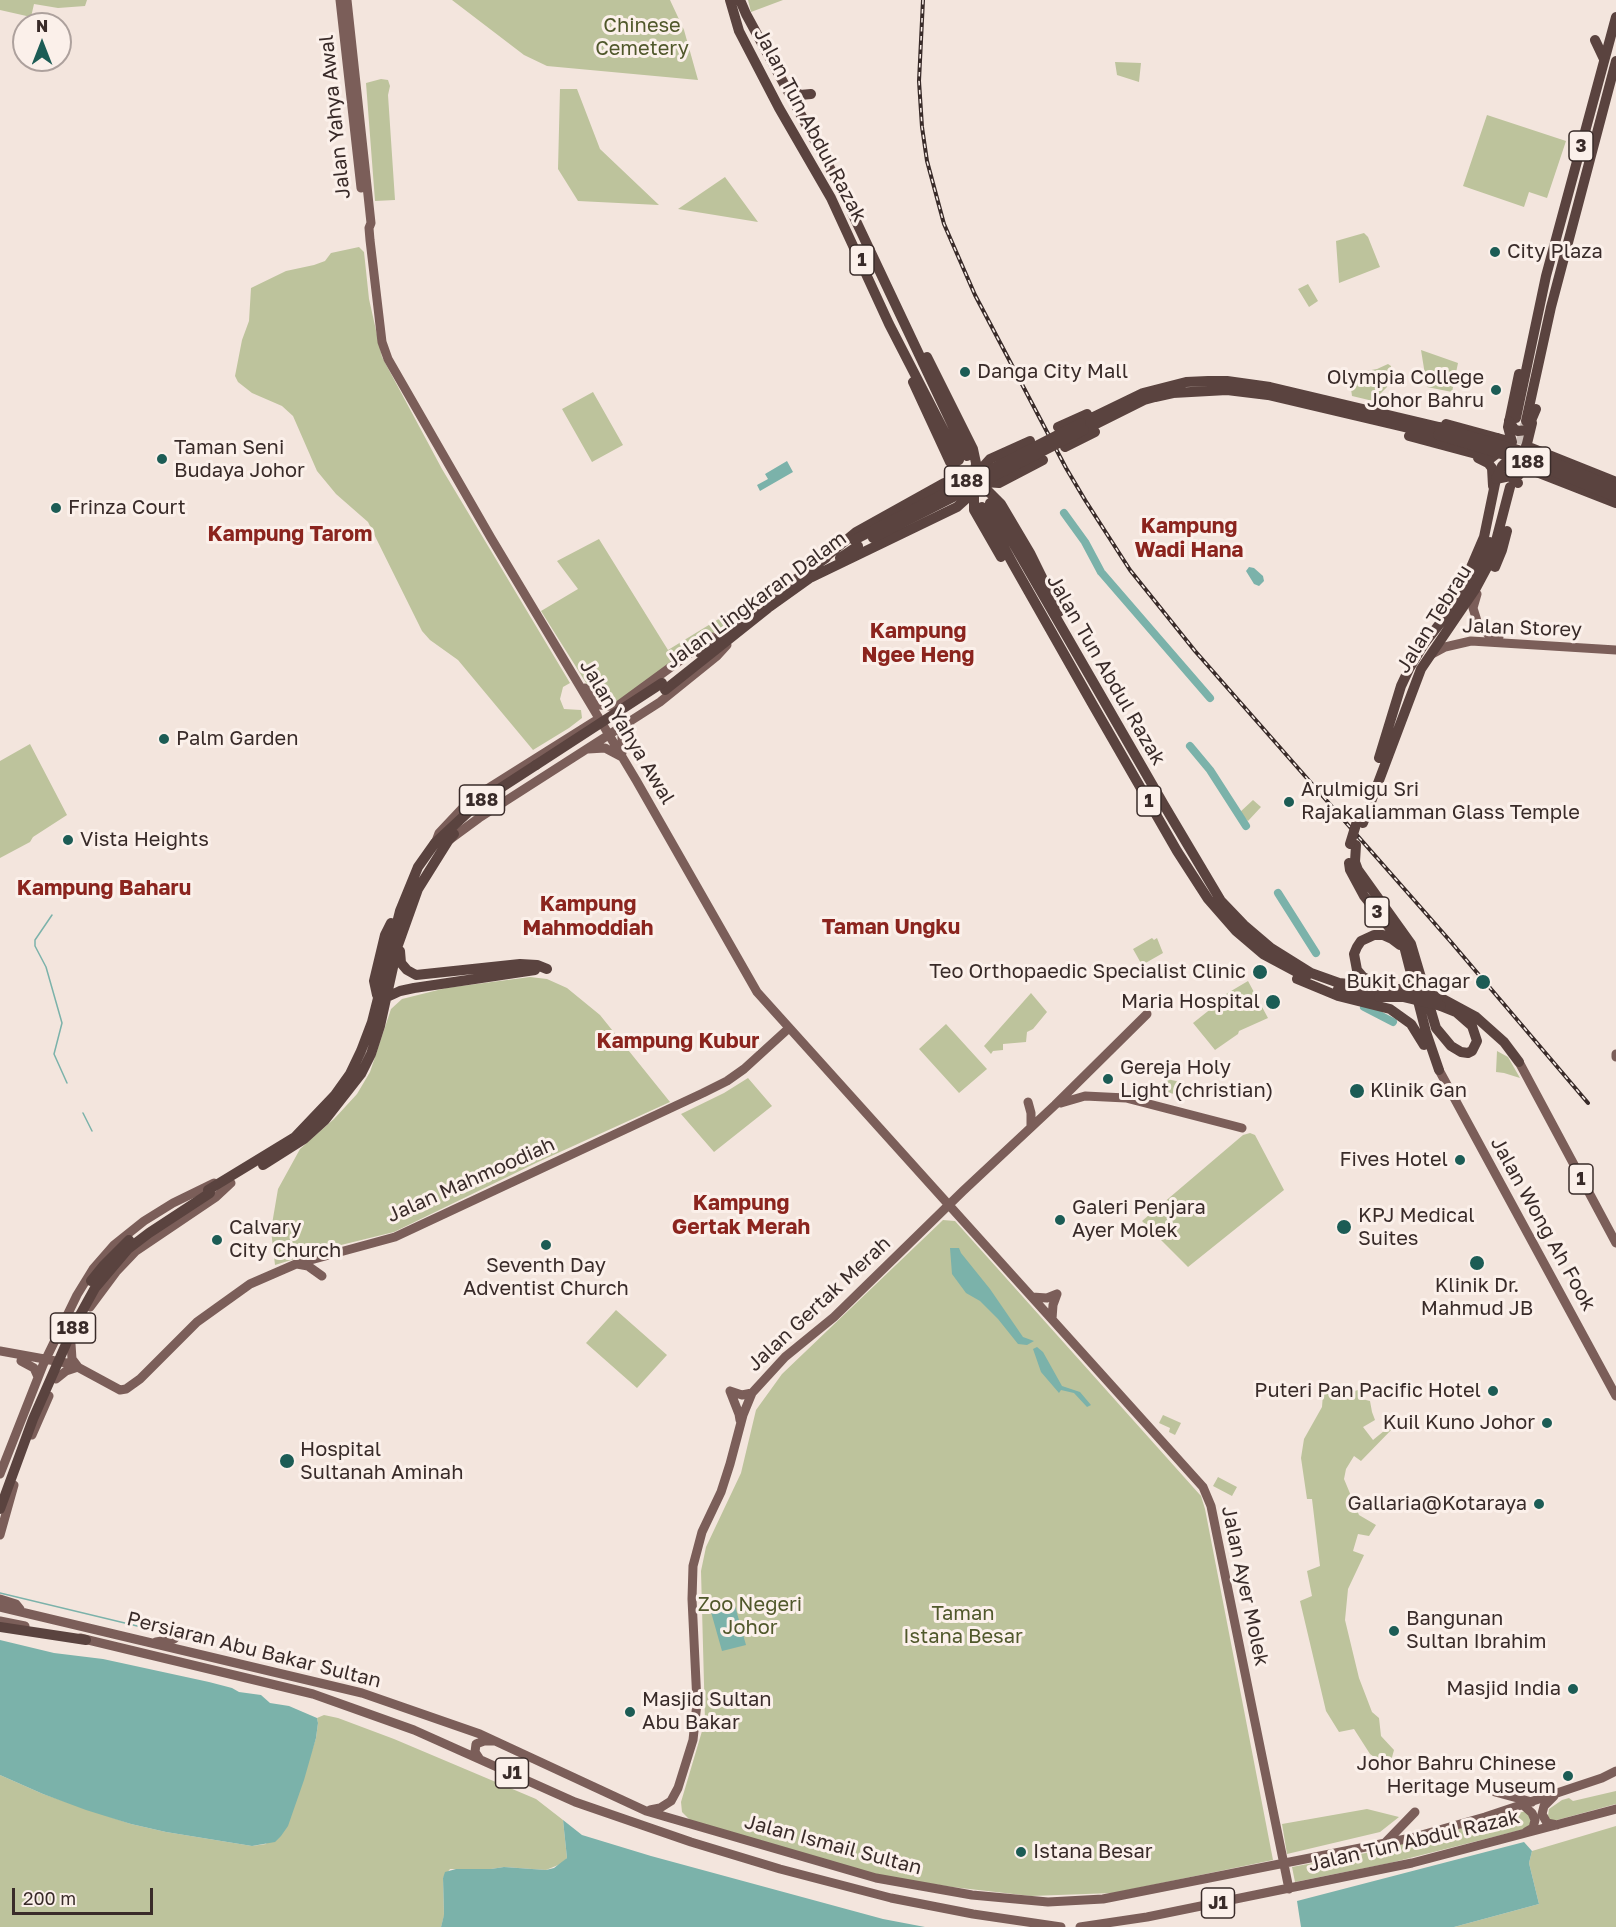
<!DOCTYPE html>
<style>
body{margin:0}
#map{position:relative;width:1616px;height:1927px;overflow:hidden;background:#f3e5dd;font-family:"Golos Text",sans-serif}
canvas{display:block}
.north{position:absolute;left:12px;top:12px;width:60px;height:60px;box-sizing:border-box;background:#fbf0ea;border:2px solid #ada19d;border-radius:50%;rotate:0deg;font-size:16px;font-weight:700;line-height:24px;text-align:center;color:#392b29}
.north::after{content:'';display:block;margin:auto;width:21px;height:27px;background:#1c5c55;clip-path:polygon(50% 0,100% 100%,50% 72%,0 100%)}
.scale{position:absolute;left:12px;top:1888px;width:141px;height:27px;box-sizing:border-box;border:3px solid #392b29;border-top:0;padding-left:8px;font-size:18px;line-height:21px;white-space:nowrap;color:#392b29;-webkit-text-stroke:4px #fbf0ea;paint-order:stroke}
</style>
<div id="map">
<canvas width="1616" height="1927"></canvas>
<div class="north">N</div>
<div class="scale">200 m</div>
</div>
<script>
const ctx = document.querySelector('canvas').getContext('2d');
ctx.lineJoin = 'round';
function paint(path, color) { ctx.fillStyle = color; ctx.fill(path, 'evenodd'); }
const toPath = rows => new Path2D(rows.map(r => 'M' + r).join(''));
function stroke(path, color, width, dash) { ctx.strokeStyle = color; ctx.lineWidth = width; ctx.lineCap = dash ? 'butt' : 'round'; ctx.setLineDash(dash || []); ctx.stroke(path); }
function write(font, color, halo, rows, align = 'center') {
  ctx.font = font + ' "Golos Text",sans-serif'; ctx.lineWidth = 6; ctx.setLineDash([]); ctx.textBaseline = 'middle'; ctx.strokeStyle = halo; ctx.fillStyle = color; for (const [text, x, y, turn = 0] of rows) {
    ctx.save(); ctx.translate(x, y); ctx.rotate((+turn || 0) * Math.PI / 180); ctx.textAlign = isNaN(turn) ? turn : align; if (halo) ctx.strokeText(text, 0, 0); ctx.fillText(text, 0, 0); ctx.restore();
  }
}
const green = toPath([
 [0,0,87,0,85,6,58,8,34,4,31,17,0,10],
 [452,0,670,0,684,30,698,80,547,66,524,55],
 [748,0,783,0,751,12],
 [1115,62,1141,63,1139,82,1117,75],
 [381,79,388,80,390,86,388,95,395,200,375,201,366,83],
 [560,89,577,89,600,149,659,205,578,201,558,169],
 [1487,115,1566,141,1547,198,1529,192,1524,207,1463,186],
 [725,177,758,222,678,209],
 [1364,233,1368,237,1380,267,1339,283,1336,241],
 [359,247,364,252,369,299,382,357,442,469,570,683,563,687,560,699,564,709,581,710,582,718,569,728,533,750,458,660,430,640,422,631,368,522,336,494,317,471,293,416,282,406,252,393,238,382,235,376,242,340,249,321,251,288,286,271,314,265,325,261,331,253],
 [1308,284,1318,301,1309,307,1298,289],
 [1421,350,1458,363,1452,392,1427,387],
 [1388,364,1391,366,1390,376,1386,378,1387,387,1373,401,1352,396,1349,374,1377,369],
 [593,392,623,445,592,462,562,409],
 [599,539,668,650,779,582,780,585,621,700,610,705,603,703,593,694,541,611,578,589,557,561],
 [30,744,67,815,33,837,30,842,0,858,0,761],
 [1253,800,1261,807,1248,821,1239,813],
 [1152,938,1154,940,1157,938,1163,953,1142,965,1133,949],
 [530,977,547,979,567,988,600,1015,670,1102,538,1162,394,1232,337,1246,275,1265,271,1230,278,1189,300,1149,334,1119,357,1094,370,1072,391,1009,402,999,446,988],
 [1248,981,1268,1018,1239,1031,1238,1034,1215,1050,1193,1023,1227,996,1226,994],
 [1031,993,1047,1012,1033,1029,1027,1032,1026,1042,1003,1044,1003,1050,993,1051,991,1054,984,1046],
 [946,1024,987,1069,959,1093,919,1049],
 [1497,1051,1508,1057,1520,1078,1504,1073,1496,1072],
 [748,1078,772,1106,714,1152,681,1114,724,1093],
 [1167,1079,1189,1084,1185,1096,1164,1092],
 [1250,1133,1255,1135,1284,1190,1188,1267,1142,1221,1243,1135],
 [943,1220,955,1221,1201,1496,1205,1509,1273,1860,1113,1893,1031,1896,952,1887,876,1875,691,1821,682,1812,681,1802,705,1721,701,1571,706,1547,741,1473,756,1410,782,1374],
 [616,1310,667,1355,637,1388,586,1343],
 [1362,1389,1362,1399,1370,1401,1372,1412,1375,1420,1363,1427,1373,1440,1390,1426,1386,1418,1390,1416,1397,1424,1361,1461,1354,1456,1346,1469,1344,1479,1359,1515,1376,1525,1369,1536,1358,1534,1353,1551,1364,1555,1348,1589,1345,1620,1359,1678,1372,1712,1379,1718,1381,1736,1394,1750,1391,1761,1384,1764,1370,1754,1354,1729,1339,1732,1326,1711,1300,1601,1312,1596,1307,1571,1320,1566,1312,1499,1307,1499,1301,1458,1304,1439,1322,1407,1323,1394,1347,1393],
 [1163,1415,1181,1423,1175,1435,1169,1432,1170,1428,1159,1423],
 [1218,1477,1237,1487,1232,1496,1213,1486],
 [324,1715,338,1718,394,1739,536,1799,563,1820,567,1858,563,1863,546,1870,504,1867,491,1869,450,1869,443,1878,444,1916,441,1927,0,1927,0,1775,43,1794,131,1824,166,1832,252,1846,266,1844,312,1750,316,1738,318,1723,317,1718],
 [1616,1791,1616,1804,1557,1820,1550,1821,1548,1816,1549,1809,1562,1800,1569,1798,1573,1801],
 [1367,1809,1399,1817,1380,1832,1287,1854,1282,1824],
 [1526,1811,1529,1814,1531,1821,1529,1828,1390,1863,1295,1882,1292,1867,1371,1852],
 [1616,1826,1616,1927,1454,1927,1539,1904,1529,1863,1532,1851]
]);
const water = toPath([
 [787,461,793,472,760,491,757,485,768,479,765,474],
 [1249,567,1254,568,1263,576,1264,581,1259,586,1254,584,1246,571],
 [950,1248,959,1248,961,1253,990,1289,1023,1337,1034,1341,1027,1345,1018,1344,998,1319,980,1301,966,1293,952,1274],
 [1037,1347,1043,1352,1062,1386,1080,1392,1091,1405,1087,1407,1074,1393,1061,1390,1059,1393,1041,1372,1033,1349],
 [735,1606,746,1645,722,1651,711,1612],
 [0,1640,54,1653,103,1659,209,1682,232,1688,239,1692,261,1695,270,1703,289,1706,317,1718,318,1723,316,1738,304,1780,288,1826,281,1836,275,1842,252,1846,166,1832,131,1824,86,1810,43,1794,0,1775],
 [563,1820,582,1835,651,1856,883,1919,925,1927,441,1927,444,1915,443,1878,445,1872,456,1869,491,1869,504,1867,546,1870,554,1868,567,1858],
 [1524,1842,1532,1851,1529,1863,1539,1904,1454,1927,1301,1927,1297,1901]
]);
const stream = toPath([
 [52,915,35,940,35,946,46,967,62,1023,54,1054,67,1083],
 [83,1113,92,1131],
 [0,1593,158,1631]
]);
const river = toPath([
 [1064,513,1085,542,1101,572,1210,698],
 [1190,746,1210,770,1246,826],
 [1278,893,1316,953],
 [1364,1007,1393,1022]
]);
const highwayTunnel = toPath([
 [1517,459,1525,424]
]);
const major = toPath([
 [340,0,361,188],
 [347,0,371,223,369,228,370,240,382,342,388,359,491,538,636,780,757,992,1203,1487,1211,1506,1289,1889],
 [1477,594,1473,608,1478,624,1490,636,1499,637],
 [1432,654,1445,647,1471,641,1616,650],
 [585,688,600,705,617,707],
 [619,705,712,637],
 [588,749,605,748,622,757],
 [622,753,622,735,630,726],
 [449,840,479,818,660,702,717,656,727,645],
 [436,841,439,833,471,799,595,721],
 [1616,1054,1616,1057],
 [1519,1062,1616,1243],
 [1439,1070,1616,1396],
 [1028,1102,1031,1113,1031,1127],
 [1061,1103,1085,1096,1126,1098,1242,1128],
 [297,1264,308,1266,322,1276],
 [1032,1297,1047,1298,1057,1294],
 [90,1307,116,1272,136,1251,216,1197,231,1183],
 [1052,1319,1053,1305,1057,1294],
 [71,1344,72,1359,78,1367],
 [0,1351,72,1364,120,1390,126,1389,140,1379,197,1322,250,1284,296,1264,395,1237,703,1093,727,1081,744,1069,789,1028],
 [21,1361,34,1368,38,1377],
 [56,1379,66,1371,78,1367],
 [730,1391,739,1414,740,1420],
 [730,1391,742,1395,752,1393],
 [32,1435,49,1396],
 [0,1474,43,1365,77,1295,93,1269,114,1245,144,1221,173,1203,214,1183],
 [0,1535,14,1485],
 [0,1599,16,1604,20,1609],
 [0,1607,362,1693,480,1734,646,1811,876,1878,972,1895,1048,1902,1103,1899,1411,1838,1485,1817,1602,1778,1616,1771],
 [0,1621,25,1626],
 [80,1638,313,1694,414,1730,575,1802,691,1842,780,1869,891,1898,973,1914,1061,1927],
 [156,1642,174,1639,178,1635],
 [479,1758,475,1752,476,1744,484,1741,493,1741],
 [1495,1792,1532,1802],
 [1554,1796,1544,1806,1542,1814,1547,1823,1557,1825],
 [1523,1805,1532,1813,1535,1820,1533,1828,1526,1832],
 [650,1810,660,1808,671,1801,678,1788,693,1740,697,1703,692,1599,693,1566,702,1532,721,1492,730,1464,743,1415,752,1393,785,1357,834,1317,963,1191,1055,1105,1147,1014],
 [1385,1843,1415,1812],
 [1080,1927,1147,1917,1412,1863,1616,1809]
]);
const highway = toPath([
 [730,0,739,31,779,108,831,198,889,324,959,460],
 [740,0,746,14,839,185,967,456],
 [1595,40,1604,59],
 [788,86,800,95,811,94],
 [927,357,973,449,976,463,974,482,974,510,1001,557],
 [913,382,950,462,960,473,986,489,1001,504,1030,553,1059,612],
 [1516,418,1546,276,1616,17],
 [1526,421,1551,307,1616,61],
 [1081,423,1143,393,1186,382,1208,381,1227,381,1270,387,1439,427],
 [1446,424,1512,442],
 [1058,427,1087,414],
 [1084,430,1144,400,1155,397,1173,393,1227,390,1268,395,1438,435],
 [1409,436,1491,458,1500,451,1501,443,1498,438],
 [1512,442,1508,427,1519,374],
 [1526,446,1616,482],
 [1065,447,1095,432],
 [1478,458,1488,463,1492,468,1493,486],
 [1523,460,1532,423],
 [1522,462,1529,469,1616,503],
 [990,503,1164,805,1221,901,1244,925,1271,948,1311,973,1339,983,1397,989],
 [982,507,1013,564,1093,705,1177,851,1208,899,1236,931,1263,954,1306,977],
 [840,558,858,546],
 [821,561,856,532,944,483,957,480,999,483,1043,460],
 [1495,567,1502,550,1507,531],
 [812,577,957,507,967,498,981,469,990,459,1030,441],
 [1447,602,1469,572,1484,537,1496,479],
 [700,653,763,602,826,558],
 [665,690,768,608,817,573],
 [1379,758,1401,686,1409,669,1424,644,1475,578,1490,542],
 [1363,823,1421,669,1476,588,1491,560,1510,487],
 [1356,845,1355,862,1358,870,1411,944,1436,1028,1451,1046,1461,1052,1468,1053,1472,1051,1477,1041,1472,1026,1456,1012,1441,1006],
 [1349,863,1350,870,1364,896,1404,946,1426,1032,1439,1070],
 [400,951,401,963,407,970,416,975,520,964,537,965,547,969],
 [1297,979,1338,996,1390,1009,1411,1024,1424,1045],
 [1378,985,1363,977,1357,970,1354,954,1357,947,1361,941,1374,935,1383,935,1392,939,1400,945],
 [1338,989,1379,997],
 [377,995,374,981,385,935,391,923],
 [387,997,400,991,414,988,535,970],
 [1439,997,1476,1017,1504,1042,1519,1062],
 [263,1165,304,1139,325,1120,361,1074,371,1054,380,1026,398,945,418,889,448,841,454,834],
 [208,1190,295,1137,335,1095,350,1074,361,1051,372,1022,400,911,418,867,435,843,479,802,536,765],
 [0,1627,86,1640]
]);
const rail = toPath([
 [923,0,919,81,922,127,927,161,944,224,975,295,1066,468,1085,500,1130,570,1195,651,1451,942,1588,1103]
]);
const highwayBridge = toPath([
 [1509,421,1514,429,1518,431,1527,430,1536,409],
 [1439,427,1539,456,1616,488],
 [1438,435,1538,465,1616,497],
 [1496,479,1502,466,1513,455,1519,475],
 [1496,479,1510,476,1518,483],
 [873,538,1084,430],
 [854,540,1081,423],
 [536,765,662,683],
 [1350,844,1358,818],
 [1397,989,1439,997],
 [1379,997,1403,997,1441,1006],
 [91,1281,104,1265,129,1240],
 [0,1509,33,1419,74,1326,95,1288,128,1249,149,1233,210,1193]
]);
const markers = [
 [1495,252,6,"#1c5c55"],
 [965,372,6,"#1c5c55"],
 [1496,390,6,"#1c5c55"],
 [162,459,6,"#1c5c55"],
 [56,508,6,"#1c5c55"],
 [164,739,6,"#1c5c55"],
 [1289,802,6,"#1c5c55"],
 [68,840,6,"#1c5c55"],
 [1260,972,8,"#1c5c55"],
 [1483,982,8,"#1c5c55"],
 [1273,1002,8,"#1c5c55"],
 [1108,1079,6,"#1c5c55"],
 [1357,1091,8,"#1c5c55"],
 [1460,1160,6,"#1c5c55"],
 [1060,1220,6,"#1c5c55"],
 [1344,1227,8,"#1c5c55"],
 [217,1240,6,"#1c5c55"],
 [546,1245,6,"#1c5c55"],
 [1477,1263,8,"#1c5c55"],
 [1493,1391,6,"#1c5c55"],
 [1547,1423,6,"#1c5c55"],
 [287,1461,8,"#1c5c55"],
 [1539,1504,6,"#1c5c55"],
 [1394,1631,6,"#1c5c55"],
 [1573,1689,6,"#1c5c55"],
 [630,1712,6,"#1c5c55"],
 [1568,1776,6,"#1c5c55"],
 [1021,1852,6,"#1c5c55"]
];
const shields = [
 [1581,146,24],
 [862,260,24],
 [1528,462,45],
 [967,481,45],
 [482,800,45],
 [1149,801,24],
 [1377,912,24],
 [1581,1179,24],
 [73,1328,45],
 [512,1773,33],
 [1218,1903,33]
];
const shieldNames = [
 ["3",1581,146],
 ["1",862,260],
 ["188",1528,462],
 ["188",967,481],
 ["188",482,800],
 ["1",1149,801],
 ["3",1377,912],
 ["1",1581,1179],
 ["188",73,1328],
 ["J1",512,1773],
 ["J1",1218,1903]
];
const parkNames = [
 ["Chinese",642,26],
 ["Cemetery",642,49],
 ["Zoo Negeri",750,1605],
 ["Johor",750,1628],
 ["Taman",963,1614],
 ["Istana Besar",963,1637]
];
const streetNames = [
 ["Jalan Yahya Awal",335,117,-96],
 ["Jalan Tun Abdul Razak",810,125,62],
 ["Jalan Lingkaran Dalam",756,600,-36],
 ["Jalan Tebrau",1434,619,-58],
 ["Jalan Storey",1522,628,2],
 ["Jalan Tun Abdul Razak",1106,670,60],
 ["Jalan Yahya Awal",627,732,59],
 ["Jalan Mahmoodiah",471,1180,-24],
 ["Jalan Wong Ah Fook",1543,1224,61],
 ["Jalan Gertak Merah",819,1304,-43],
 ["Jalan Ayer Molek",1245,1586,78],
 ["Persiaran Abu Bakar Sultan",254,1650,14],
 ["Jalan Tun Abdul Razak",1414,1841,-13],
 ["Jalan Ismail Sultan",833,1845,15]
];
const poiNames = [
 ["City Plaza",1507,252],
 ["Danga City Mall",977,372],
 ["Olympia College",1484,378,"right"],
 ["Johor Bahru",1484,401,"right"],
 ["Taman Seni",174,448],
 ["Budaya Johor",174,471],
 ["Frinza Court",68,508],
 ["Palm Garden",176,739],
 ["Arulmigu Sri",1301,790],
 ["Rajakaliamman Glass Temple",1301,813],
 ["Vista Heights",80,840],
 ["Teo Orthopaedic Specialist Clinic",1246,972,"right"],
 ["Bukit Chagar",1470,982,"right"],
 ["Maria Hospital",1260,1002,"right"],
 ["Gereja Holy",1120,1068],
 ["Light (christian)",1120,1091],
 ["Klinik Gan",1370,1091],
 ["Fives Hotel",1448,1160,"right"],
 ["Galeri Penjara",1072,1208],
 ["Ayer Molek",1072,1231],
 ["KPJ Medical",1358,1216],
 ["Suites",1358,1239],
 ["Calvary",229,1228],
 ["City Church",229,1251],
 ["Seventh Day",546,1266,"center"],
 ["Adventist Church",546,1289,"center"],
 ["Klinik Dr.",1477,1286,"center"],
 ["Mahmud JB",1477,1309,"center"],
 ["Puteri Pan Pacific Hotel",1481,1391,"right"],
 ["Kuil Kuno Johor",1535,1423,"right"],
 ["Hospital",300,1450],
 ["Sultanah Aminah",300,1473],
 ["Gallaria@Kotaraya",1527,1504,"right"],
 ["Bangunan",1406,1619],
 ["Sultan Ibrahim",1406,1642],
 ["Masjid India",1561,1689,"right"],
 ["Masjid Sultan",642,1700],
 ["Abu Bakar",642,1723],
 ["Johor Bahru Chinese",1556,1764,"right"],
 ["Heritage Museum",1556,1787,"right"],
 ["Istana Besar",1033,1852]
];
const neighbourhoodNames = [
 ["Kampung",1189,526],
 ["Wadi Hana",1189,550],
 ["Kampung Tarom",290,534],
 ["Kampung",918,631],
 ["Ngee Heng",918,655],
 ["Kampung Baharu",104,888],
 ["Kampung",588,904],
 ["Mahmoddiah",588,928],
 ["Taman Ungku",891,927],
 ["Kampung Kubur",678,1041],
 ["Kampung",741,1203],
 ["Gertak Merah",741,1227]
];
paint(green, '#bdc39c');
paint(water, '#7bb2aa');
stroke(stream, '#7bb2aa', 1.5);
stroke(river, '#7bb2aa', 8);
stroke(highwayTunnel, '#cec0b9', 10, [10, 5]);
stroke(major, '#7b5e59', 9);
stroke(highway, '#5a433f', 10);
stroke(rail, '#392b29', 4);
stroke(rail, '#fbf0ea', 1.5, [4.5]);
stroke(highwayBridge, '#5a433f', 10);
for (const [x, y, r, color] of markers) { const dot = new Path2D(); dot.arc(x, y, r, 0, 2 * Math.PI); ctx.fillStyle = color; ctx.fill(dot); stroke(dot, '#fbf0ea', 2); }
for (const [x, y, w] of shields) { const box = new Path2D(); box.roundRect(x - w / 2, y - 15, w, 30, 4.5); ctx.fillStyle = '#fbf0ea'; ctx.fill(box); stroke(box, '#392b29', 1.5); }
write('bold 18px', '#392b29', null, shieldNames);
write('20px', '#50582b', '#fbf0ea', parkNames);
write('20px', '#392b29', '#fbf0ea', streetNames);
write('20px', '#392b29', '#fbf0ea', poiNames, 'left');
write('bold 21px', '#8b241e', '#fbf0ea', neighbourhoodNames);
</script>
